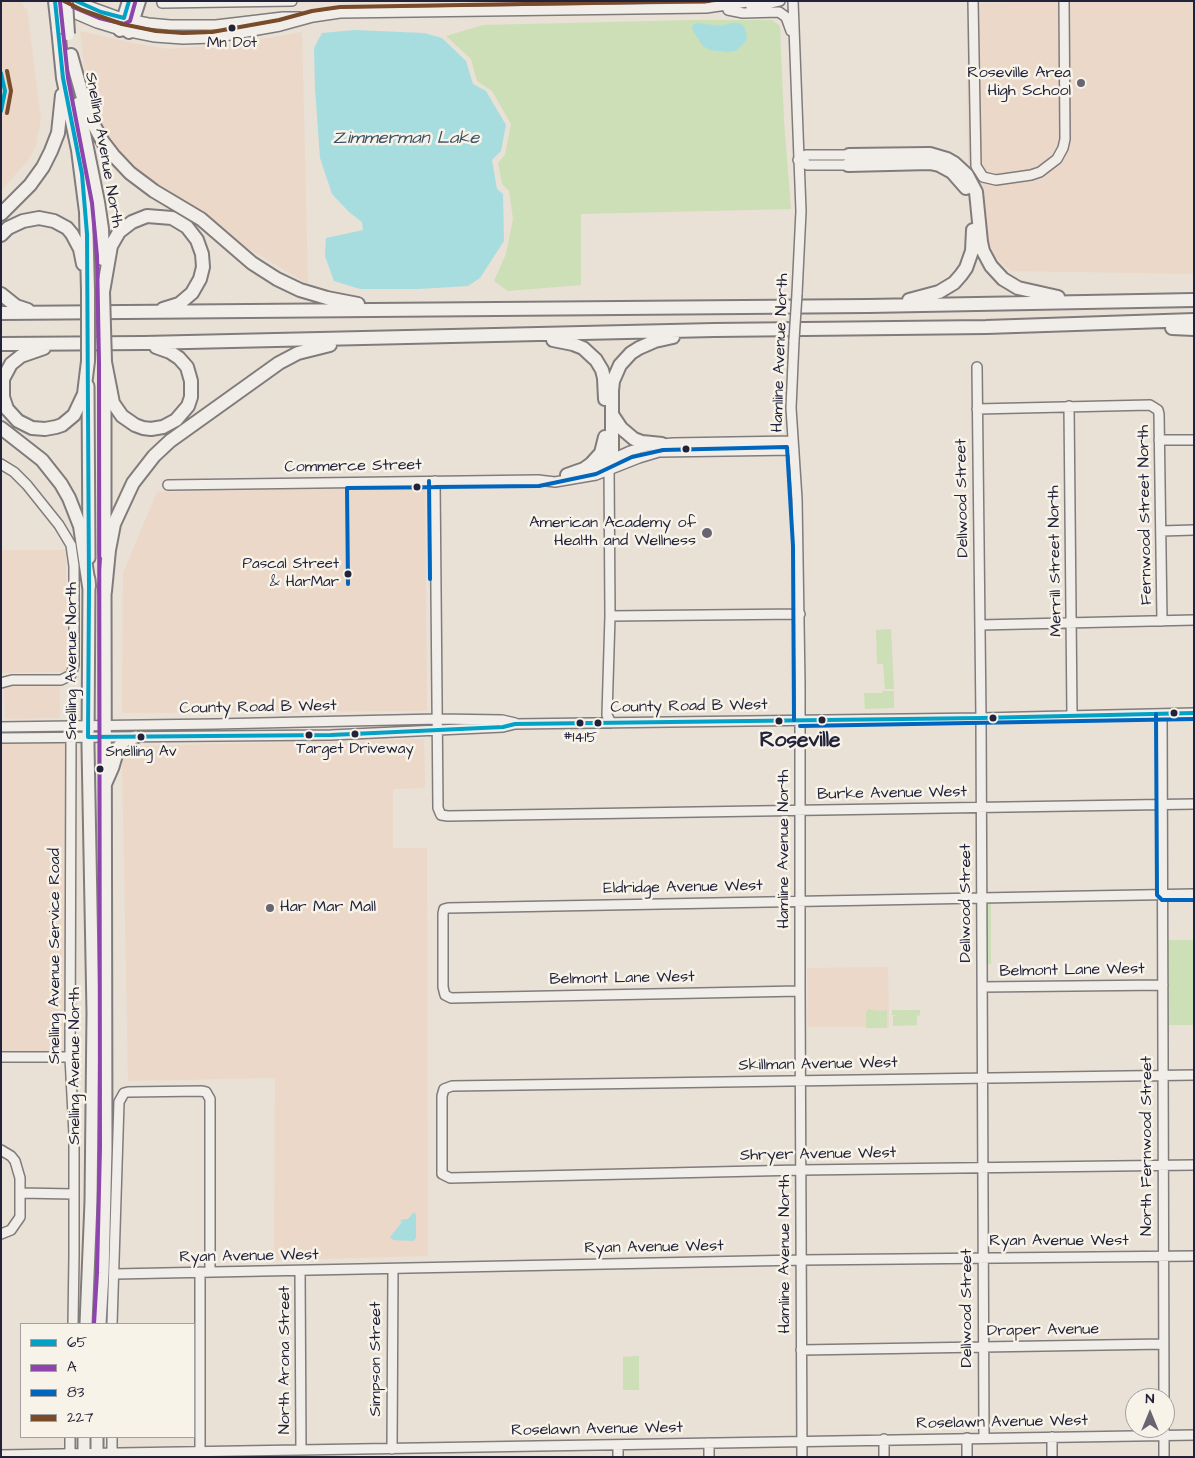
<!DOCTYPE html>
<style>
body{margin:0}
#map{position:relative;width:1195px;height:1458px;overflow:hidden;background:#e9e0d6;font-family:"Architects Daughter",sans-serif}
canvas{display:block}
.frame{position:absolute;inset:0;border:2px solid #22223b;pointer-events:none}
.legend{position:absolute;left:20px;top:1323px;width:175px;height:115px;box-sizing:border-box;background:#f7f3e8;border:1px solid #a29fa3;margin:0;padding:6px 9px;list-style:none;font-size:15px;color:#22223b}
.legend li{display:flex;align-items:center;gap:10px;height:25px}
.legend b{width:25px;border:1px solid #a29fa3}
.north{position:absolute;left:1125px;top:1388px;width:50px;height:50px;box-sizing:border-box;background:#f7f3e8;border:1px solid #a29fa3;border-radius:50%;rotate:0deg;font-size:14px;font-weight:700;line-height:20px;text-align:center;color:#22223b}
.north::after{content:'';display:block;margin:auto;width:18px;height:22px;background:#686471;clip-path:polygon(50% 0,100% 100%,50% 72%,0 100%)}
</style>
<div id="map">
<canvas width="1195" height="1458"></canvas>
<div class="frame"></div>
<ul class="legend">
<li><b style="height:6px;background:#02a2c7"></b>65</li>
<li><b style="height:6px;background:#8e44ad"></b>A</li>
<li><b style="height:6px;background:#0065bd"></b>83</li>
<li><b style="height:6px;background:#7a4b2a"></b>227</li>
</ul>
<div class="north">N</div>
</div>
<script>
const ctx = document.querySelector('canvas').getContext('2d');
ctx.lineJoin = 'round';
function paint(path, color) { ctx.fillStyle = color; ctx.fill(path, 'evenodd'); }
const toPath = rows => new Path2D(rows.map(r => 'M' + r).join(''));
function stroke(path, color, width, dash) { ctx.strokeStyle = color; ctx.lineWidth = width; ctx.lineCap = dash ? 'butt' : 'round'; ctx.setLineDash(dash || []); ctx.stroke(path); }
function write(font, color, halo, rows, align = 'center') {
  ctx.font = font + ' "Architects Daughter",sans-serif'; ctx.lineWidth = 5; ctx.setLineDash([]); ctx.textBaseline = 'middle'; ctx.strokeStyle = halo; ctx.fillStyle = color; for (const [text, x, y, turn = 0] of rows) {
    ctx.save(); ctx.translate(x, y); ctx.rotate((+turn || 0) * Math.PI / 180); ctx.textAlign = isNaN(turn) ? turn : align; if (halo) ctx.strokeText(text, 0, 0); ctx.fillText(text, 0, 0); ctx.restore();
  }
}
const built = toPath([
 [1,1,20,1,27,10,41,118,36,146,29,159,1,191],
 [1090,1,1194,1,1194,274,1011,271,995,258,986,234,984,188,968,163,967,3],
 [80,31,138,44,168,49,234,44,302,32,308,284,234,240,205,214,129,165,108,138,94,112,86,83],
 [425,487,427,711,122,713,123,573,157,492],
 [1,550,66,550,67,672,1,673],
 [60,684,60,718,5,719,4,685],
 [424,739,425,788,393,789,393,848,427,848,428,1256,274,1260,275,1078,128,1081,122,758,124,752,134,746],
 [1,743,65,743,65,1052,1,1051],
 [888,967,889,1027,808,1027,807,968]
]);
const green = toPath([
 [694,20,772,20,780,26,784,121,791,209,581,214,581,285,508,291,494,281,506,254,513,219,509,191,502,184,498,163,505,155,511,124,492,91,477,81,471,59,446,36,483,25],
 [891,629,894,689,885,689,883,664,877,664,876,630],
 [883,691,894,691,894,708,865,709,864,693,882,693],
 [991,902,991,964,986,964,986,906,987,903],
 [1168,940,1194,940,1194,1025,1168,1025],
 [868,1009,879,1011,887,1010,887,1028,866,1028,866,1012],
 [892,1010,920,1010,920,1015,917,1016,917,1025,893,1026,893,1016,897,1016,892,1015],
 [639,1356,639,1390,623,1390,623,1357]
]);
const water = toPath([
 [696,23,722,26,731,23,739,23,744,26,747,37,745,42,736,51,727,52,709,50,702,45,693,31,692,26],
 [354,30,424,33,442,38,466,61,473,84,486,91,506,125,501,151,492,160,497,189,503,194,504,241,480,278,468,286,419,289,360,289,334,281,325,256,326,238,363,230,362,222,349,212,332,194,320,158,315,88,314,48,322,33],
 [414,1212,416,1215,416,1238,413,1241,393,1240,390,1237,402,1222,400,1220,408,1219]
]);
const minor = toPath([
 [75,1,119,17,148,23,170,25,216,25,283,17,300,17],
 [162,1,162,3,292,1],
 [793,1,801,211,797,294],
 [973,1,976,166,983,177,996,180,1031,175,1040,172,1057,159,1063,148,1065,139,1064,1],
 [62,8,97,23,120,30,155,37,183,39,213,38,280,26,313,17,340,13,706,8,754,1],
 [751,8,780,1],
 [728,10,743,13,779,12,786,17,791,31],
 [798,160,803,160,806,155,849,155],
 [803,160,807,165,848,165],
 [794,340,791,408,797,499,800,684,800,991,802,1457],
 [977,367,981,718,984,1438],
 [1069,406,1072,716],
 [977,409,1150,405,1158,410,1159,414,1162,621],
 [1159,440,1194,440],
 [1,464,14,472,27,485,59,525,71,545,74,566,74,665,71,675,61,680,12,680,1,683],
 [609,466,610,616,607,715,611,723],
 [588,470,630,451,651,445,673,443,793,441],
 [435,481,438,808,441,815,448,816,1194,804],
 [168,485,538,480,555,482,596,475,639,458,659,452,794,450],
 [1161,531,1194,530],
 [610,616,800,614],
 [980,625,1194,620],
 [1162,714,1164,1398],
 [1,727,215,724,438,719,502,720,515,723],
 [71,737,70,1057,74,1134,74,1256,73,1324],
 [1,738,331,735,503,727,515,724,981,718,1194,713],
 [982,987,1163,985],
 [800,991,451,998,445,995,443,987,443,914,444,909,448,908,1194,894],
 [1,1057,70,1057],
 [1194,1075,452,1086,444,1089,442,1096,442,1174,450,1178,801,1170,1194,1165],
 [1,1150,11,1156,15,1161,20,1178,20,1217,11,1230,1,1234],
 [20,1193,74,1194],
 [300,1271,301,1450],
 [115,1274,801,1260,1194,1256],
 [112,1324,119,1102,124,1093,128,1092,201,1091,206,1092,210,1099,210,1272],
 [801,1350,1164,1344],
 [1164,1428,1164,1457],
 [70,1437,70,1457],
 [967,1438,967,1457],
 [618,1445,618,1457],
 [392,1449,393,1269],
 [200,1452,200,1272],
 [1,1455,1194,1435],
 [112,1457,112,1437],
 [709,1457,709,1443],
 [884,1457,884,1439],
 [1052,1457,1052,1437]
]);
const major = toPath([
 [105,377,105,553],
 [88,386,89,558],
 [106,783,113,767,119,746,126,740,136,737],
 [86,1324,91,1202,93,1013,88,746,89,579],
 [100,1324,103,1273,106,1148,105,582],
 [97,1437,97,1457],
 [84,1457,84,1437]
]);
const highway = toPath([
 [58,28,63,78,78,150,86,212,88,291],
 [120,30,129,1],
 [129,32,139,1],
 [71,55,83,98,90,118,103,142,113,155,130,173,154,191,201,219,252,263,277,279,300,290,327,298,358,304],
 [78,104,98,202,102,229,103,259],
 [849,155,930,154,947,159,954,163,967,175,976,192,981,242,983,251,991,266,1003,279,1018,288,1058,297],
 [848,165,930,163,939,165,952,172,966,188],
 [1,214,30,185,43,167,51,151,58,133,62,95],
 [1,235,8,228,23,221,39,218,54,221,67,228,72,234,80,249,83,264],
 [103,292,111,246,119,232,132,222,147,216,172,218,187,227,197,240,202,254,203,267,200,279,192,293,179,304,163,309],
 [1,294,16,306,28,310],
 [909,300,939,292,954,283,961,275,966,268,972,251,973,230],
 [1,313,868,306,1194,300],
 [1172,328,1194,329],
 [553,340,573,344,583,348,596,360,602,370,604,378,605,399],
 [1,344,144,343,714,330,986,327,1194,320],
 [44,348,21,356,11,364,3,379,3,397,7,409,18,421,32,428,45,429,56,427,62,425,74,415,84,394,88,361],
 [105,362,113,403,122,416,135,425,143,428,151,429,163,427,176,420,188,406,191,397,191,381,187,367,179,358,170,352,156,347],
 [613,416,621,428,634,439,642,442,662,444],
 [1,428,42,460,61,484,69,498,80,526,89,586],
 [609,461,612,453,612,391,613,381,620,365,631,353,639,348,655,341,673,337],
 [567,475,584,469,591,464,601,453,605,437],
 [105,591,109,550,114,524,133,483,154,456,170,441,279,363,298,353,330,345]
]);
const minorBridge = toPath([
 [794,340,797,294]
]);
const highwayBridge = toPath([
 [55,1,58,28],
 [66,1,68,34],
 [103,292,105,362],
 [88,361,88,291]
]);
const bus1 = toPath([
 [55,1,63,78,82,174,87,234,89,586,88,737,331,735,503,727,515,724,981,718,1194,713],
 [76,1,101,12,124,18,129,1],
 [1,73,5,91,1,111]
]);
const bus2 = toPath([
 [60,2,68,78,92,203,97,256,99,362,100,1148,97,1273,94,1324],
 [73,7,99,18,124,24,130,21,135,3]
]);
const bus3 = toPath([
 [429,481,430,579],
 [435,487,539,486,596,474,632,457,663,450,787,447,793,546,794,720],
 [348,584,347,488,452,487],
 [1156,714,1157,895,1162,900,1194,900],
 [800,726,1194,719]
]);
const bus4 = toPath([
 [64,1,82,10,122,24,156,31,183,33,212,32,279,20,312,11,340,7,709,1],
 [7,71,11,91,7,113]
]);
const markers = [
 [232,28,4.5,"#22223b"],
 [1081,83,5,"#686471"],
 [686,449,4.5,"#22223b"],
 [417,487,4.5,"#22223b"],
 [707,533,6,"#686471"],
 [348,574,4.5,"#22223b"],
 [1174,713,4.5,"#22223b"],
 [993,718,4.5,"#22223b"],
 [822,720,4.5,"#22223b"],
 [779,721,4.5,"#22223b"],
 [580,723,4.5,"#22223b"],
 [598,723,4.5,"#22223b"],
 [355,734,4.5,"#22223b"],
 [309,735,4.5,"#22223b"],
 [141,737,4.5,"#22223b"],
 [100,769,4.5,"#22223b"],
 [270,908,5,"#686471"]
];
const busNames = [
 ["Mn Dot",232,44],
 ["Pascal Street",339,565,"right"],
 ["& HarMar",339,583,"right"],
 ["#1415",580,739],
 ["Target Driveway",355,750],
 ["Snelling Av",141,753]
];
const poiNames = [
 ["Roseville Area",1071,74],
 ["High School",1071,92],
 ["American Academy of",696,524],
 ["Health and Wellness",696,542],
 ["Har Mar Mall",280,908,"left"]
];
const streetNames = [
 ["Snelling Avenue North",103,150,80],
 ["Hamline Avenue North",781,353,-88],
 ["Commerce Street",353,467,-1],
 ["Dellwood Street",963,498,-91],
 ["Fernwood Street North",1146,515,-91],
 ["Merrill Street North",1056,561,-91],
 ["Snelling Avenue North",73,661,-90],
 ["County Road B West",689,707,-1],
 ["County Road B West",258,708,-1],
 ["Burke Avenue West",892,794,-1],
 ["Hamline Avenue North",785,849,-90],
 ["Eldridge Avenue West",683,888,-1],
 ["Dellwood Street",967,903,-90],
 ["Snelling Avenue Service Road",56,956,-90],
 ["Belmont Lane West",1072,971,-1],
 ["Belmont Lane West",622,979,-1],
 ["Skillman Avenue West",818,1065,-1],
 ["Snelling Avenue North",76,1066,-90],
 ["North Fernwood Street",1148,1146,-90],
 ["Shryer Avenue West",818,1155,-1],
 ["Ryan Avenue West",1059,1242],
 ["Ryan Avenue West",654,1248,-1],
 ["Hamline Avenue North",786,1254,-90],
 ["Ryan Avenue West",249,1257,-1],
 ["Dellwood Street",968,1308,-90],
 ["Draper Avenue",1043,1331,-1],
 ["Simpson Street",377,1359,-90],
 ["North Arona Street",286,1360,-90],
 ["Roselawn Avenue West",1002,1423,-1],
 ["Roselawn Avenue West",597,1430,-1]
];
const waterNames = [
 ["Zimmerman Lake",406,139]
];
const districtNames = [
 ["Roseville",800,742]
];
paint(built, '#ebd8c8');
paint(green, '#ccdfb6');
paint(water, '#a7dddf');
stroke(minor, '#807c7c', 12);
stroke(major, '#807c7c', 15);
stroke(highway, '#807c7c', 16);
stroke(minor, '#f1eeea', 9);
stroke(major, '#f1eeea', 11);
stroke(highway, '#f1eeea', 12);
stroke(minorBridge, '#807c7c', 12, []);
stroke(highwayBridge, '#807c7c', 16, []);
stroke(minorBridge, '#f1eeea', 9);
stroke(highwayBridge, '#f1eeea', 12);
stroke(bus1, '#02a2c7', 4);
stroke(bus2, '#8e44ad', 4);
stroke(bus3, '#0065bd', 4);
stroke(bus4, '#7a4b2a', 4);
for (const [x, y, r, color] of markers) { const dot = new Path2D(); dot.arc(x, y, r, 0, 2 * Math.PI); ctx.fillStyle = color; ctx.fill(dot); stroke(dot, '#f7f3e8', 2); }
write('15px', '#22223b', '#f7f3e8', busNames);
write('16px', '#22223b', '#f7f3e8', poiNames, 'right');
write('16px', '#22223b', '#f7f3e8', streetNames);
write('italic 18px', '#3c5065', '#f7f3e8', waterNames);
write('bold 21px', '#22223b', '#f7f3e8', districtNames);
</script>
